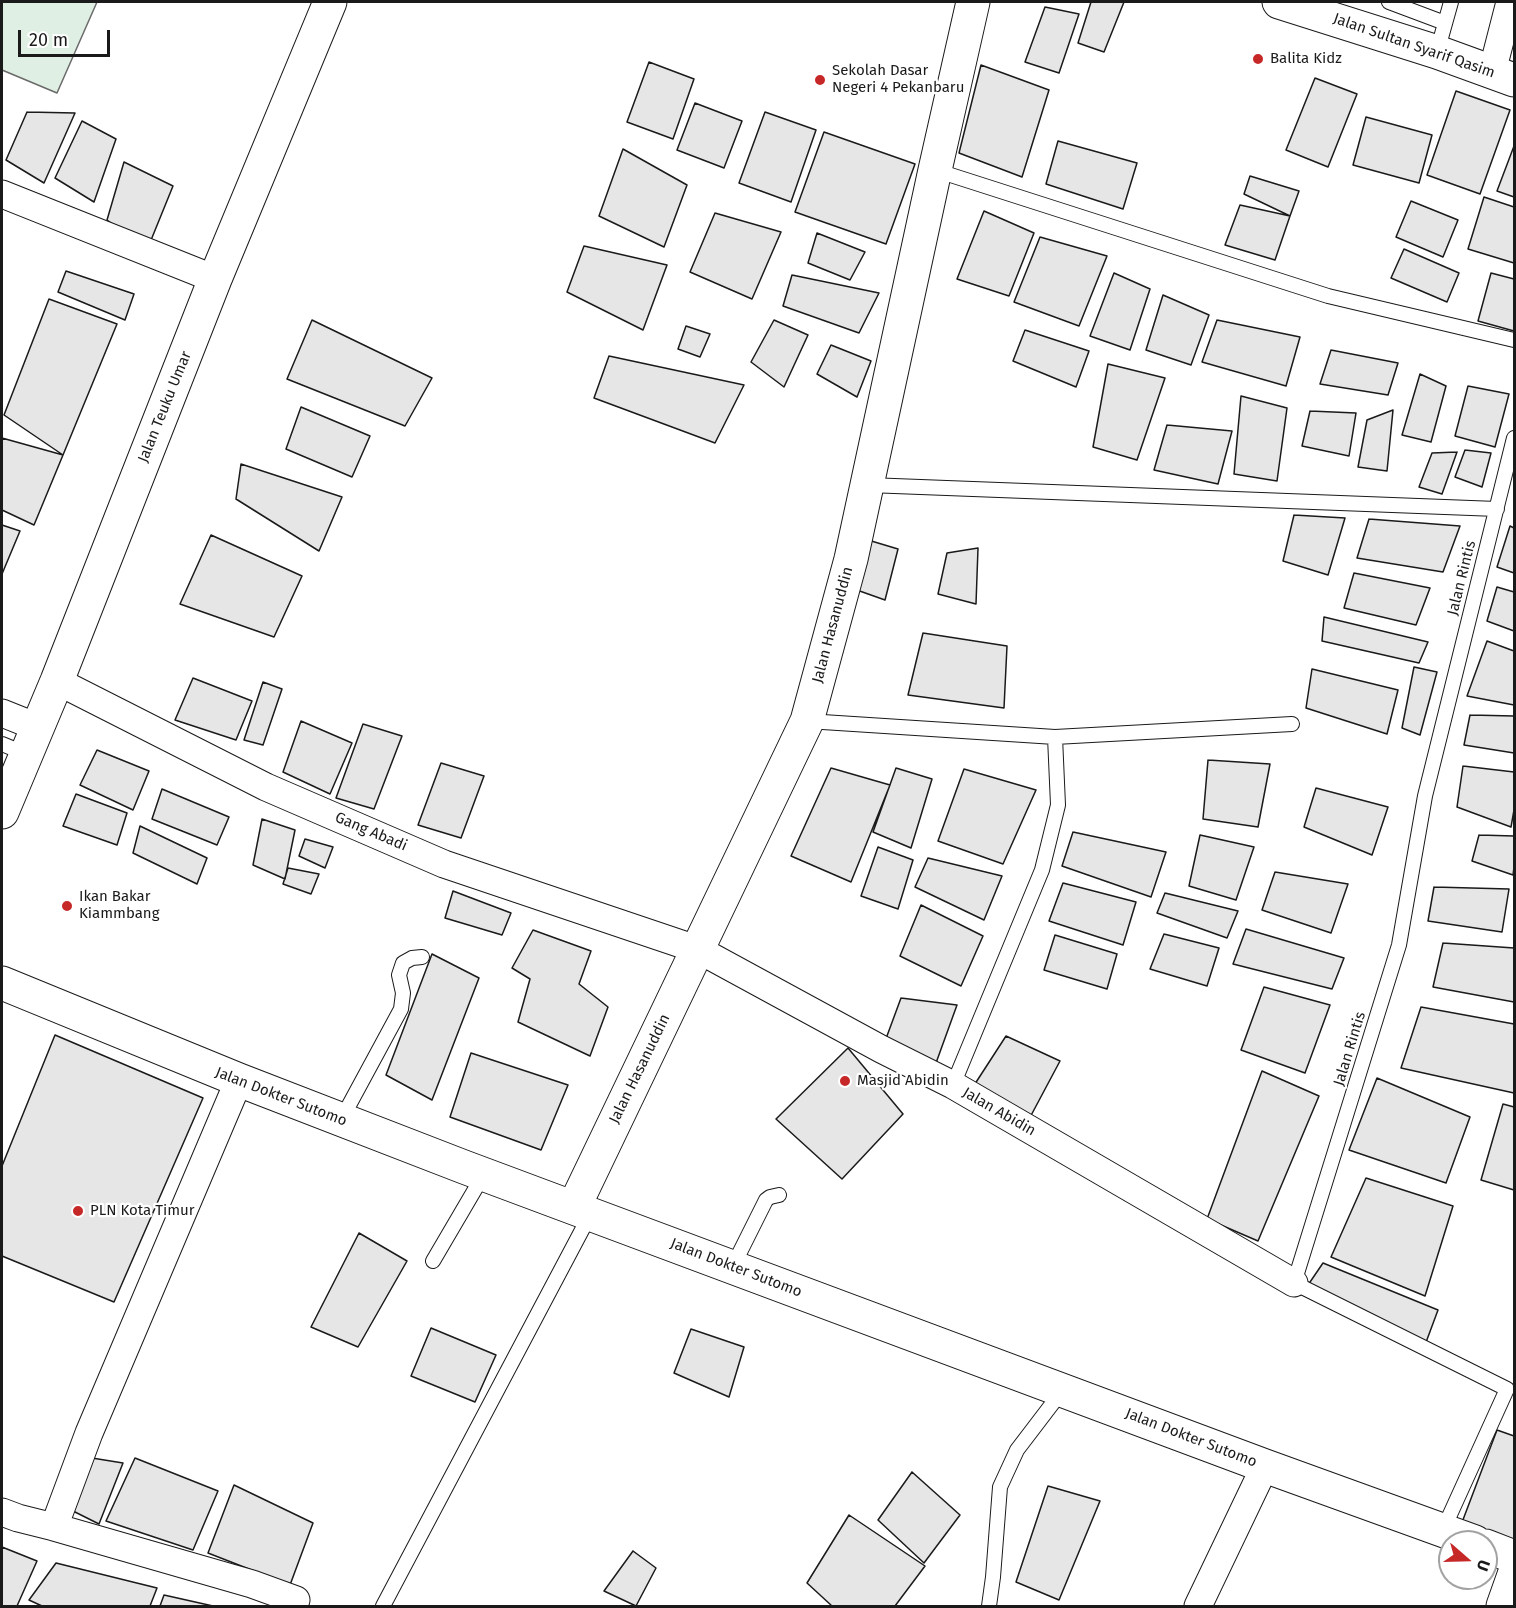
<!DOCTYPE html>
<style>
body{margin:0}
#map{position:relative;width:1516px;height:1608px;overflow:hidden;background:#fff;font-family:"Fira Sans",sans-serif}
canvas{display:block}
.frame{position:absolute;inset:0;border:3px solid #1a1a1a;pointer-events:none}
.north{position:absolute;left:1438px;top:1530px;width:60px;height:60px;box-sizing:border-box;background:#fff;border:2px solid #a3a3a3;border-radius:50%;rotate:110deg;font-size:16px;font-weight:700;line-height:24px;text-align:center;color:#1a1a1a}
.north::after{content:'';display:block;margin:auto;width:21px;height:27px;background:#c62828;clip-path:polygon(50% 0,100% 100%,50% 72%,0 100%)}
.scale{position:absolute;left:18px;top:30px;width:92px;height:27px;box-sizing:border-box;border:3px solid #1a1a1a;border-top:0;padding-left:8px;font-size:18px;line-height:21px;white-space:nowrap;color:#1a1a1a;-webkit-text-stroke:4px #fff;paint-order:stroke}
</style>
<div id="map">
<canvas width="1516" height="1608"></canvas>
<div class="frame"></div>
<div class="north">U</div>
<div class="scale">20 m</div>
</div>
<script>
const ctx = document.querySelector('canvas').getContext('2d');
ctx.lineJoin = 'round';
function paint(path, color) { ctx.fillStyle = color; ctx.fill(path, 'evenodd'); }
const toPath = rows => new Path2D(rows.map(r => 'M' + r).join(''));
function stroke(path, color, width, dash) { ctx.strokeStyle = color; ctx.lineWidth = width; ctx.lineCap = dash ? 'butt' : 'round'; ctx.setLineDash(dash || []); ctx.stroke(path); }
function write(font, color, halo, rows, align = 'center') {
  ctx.font = font + ' "Fira Sans",sans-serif'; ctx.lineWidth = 4.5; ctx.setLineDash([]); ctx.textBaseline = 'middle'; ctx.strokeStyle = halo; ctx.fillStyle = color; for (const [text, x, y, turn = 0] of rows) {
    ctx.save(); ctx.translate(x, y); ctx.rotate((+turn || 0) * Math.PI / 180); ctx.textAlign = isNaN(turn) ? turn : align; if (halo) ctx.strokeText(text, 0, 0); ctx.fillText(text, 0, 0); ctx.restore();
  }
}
const green = toPath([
 [2,2,97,2,57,93,2,70,2,2]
]);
const building = toPath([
 [1091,2,1124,2,1104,52,1078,43,1091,2],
 [1045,7,1079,14,1059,73,1025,62,1045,7],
 [649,62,694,79,673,139,627,122,649,62],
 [981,65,1049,90,1022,177,959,153,981,65],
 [1315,78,1357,94,1328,167,1286,150,1315,78],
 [1456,91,1510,110,1480,194,1427,175,1456,91],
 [695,103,742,121,724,168,677,150,695,103],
 [27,112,75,113,44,183,6,160,27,112],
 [765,112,816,130,791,202,739,183,765,112],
 [1366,117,1432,135,1419,183,1353,165,1366,117],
 [82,121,116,139,94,202,55,178,82,121],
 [824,132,915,164,886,244,795,212,824,132],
 [1058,141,1137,163,1123,209,1046,184,1058,141],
 [1514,146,1514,197,1497,191,1514,146],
 [623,149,687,185,664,247,599,216,623,149],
 [124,162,173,186,147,250,107,220,124,162],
 [1250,176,1299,191,1290,216,1244,194,1250,176],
 [1484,197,1514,207,1514,263,1468,249,1484,197],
 [1411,201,1458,220,1443,257,1396,237,1411,201],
 [1240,205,1290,216,1275,260,1225,245,1240,205],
 [984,211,1034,233,1009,296,957,279,984,211],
 [715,213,781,232,752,299,690,272,715,213],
 [817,233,865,252,850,280,808,263,817,233],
 [1040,237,1107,256,1079,326,1014,302,1040,237],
 [584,246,667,265,643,330,567,292,584,246],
 [1404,249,1459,273,1447,302,1391,278,1404,249],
 [66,271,134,294,125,320,58,292,66,271],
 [1114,273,1150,289,1130,350,1090,336,1114,273],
 [1491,273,1514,279,1514,331,1478,321,1491,273],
 [792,275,879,293,859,333,783,306,792,275],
 [1163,295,1209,315,1191,365,1146,350,1163,295],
 [49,299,117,324,63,455,4,415,49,299],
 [312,320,432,378,405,426,287,379,312,320],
 [774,320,808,335,784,387,751,362,774,320],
 [1217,320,1300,337,1286,386,1202,362,1217,320],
 [686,326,710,334,700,357,678,349,686,326],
 [1025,330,1089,351,1076,387,1013,361,1025,330],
 [831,345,871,361,857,397,817,374,831,345],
 [1331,350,1398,363,1388,395,1320,384,1331,350],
 [609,356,744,385,715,443,594,398,609,356],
 [1108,364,1165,378,1137,460,1093,447,1108,364],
 [1420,374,1446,386,1431,442,1402,435,1420,374],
 [1468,386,1509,394,1495,447,1455,436,1468,386],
 [1241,396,1287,408,1277,481,1234,474,1241,396],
 [301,407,370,436,352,477,286,449,301,407],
 [1393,410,1387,471,1358,467,1367,420,1393,410],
 [1310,411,1356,413,1349,456,1302,446,1310,411],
 [1167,425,1232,431,1218,484,1154,470,1167,425],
 [2,438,63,455,34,525,2,510,2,438],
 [1465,450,1491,453,1482,487,1455,477,1465,450],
 [1457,452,1442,494,1419,487,1432,453,1457,452],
 [241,464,342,497,319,551,236,499,241,464],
 [1294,515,1345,518,1328,575,1283,561,1294,515],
 [1369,519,1460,526,1443,572,1357,558,1369,519],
 [2,525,20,531,2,574,2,525],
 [1510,526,1514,528,1514,573,1497,567,1510,526],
 [211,535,302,576,274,637,180,604,211,535],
 [868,540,898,549,885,600,854,589,868,540],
 [978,548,976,604,938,594,947,553,978,548],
 [1354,573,1430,588,1416,625,1344,608,1354,573],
 [1497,587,1514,592,1514,631,1487,621,1497,587],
 [1324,617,1428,642,1419,663,1322,641,1324,617],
 [923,633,1007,646,1004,708,908,695,923,633],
 [1487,641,1514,651,1514,705,1467,696,1487,641],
 [1414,667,1437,672,1420,735,1402,728,1414,667],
 [1312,669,1398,690,1387,734,1306,708,1312,669],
 [193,678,252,701,236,740,175,720,193,678],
 [263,682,282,689,263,745,244,740,263,682],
 [1470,715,1514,716,1514,753,1464,745,1470,715],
 [301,721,352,743,330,794,283,772,301,721],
 [363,724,402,736,374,809,336,798,363,724],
 [97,750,149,771,133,810,80,785,97,750],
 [1208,760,1270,764,1258,827,1203,819,1208,760],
 [441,763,484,776,461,838,418,825,441,763],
 [1463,766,1514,772,1514,810,1511,827,1457,807,1463,766],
 [831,768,890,785,851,882,791,856,831,768],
 [896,768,932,779,911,848,873,832,896,768],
 [964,769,1036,790,1003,864,938,841,964,769],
 [1316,788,1388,807,1372,855,1304,827,1316,788],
 [162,789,229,817,217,845,152,819,162,789],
 [76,794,127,813,117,845,63,826,76,794],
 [262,819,295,830,285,879,253,865,262,819],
 [140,826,207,858,197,884,133,853,140,826],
 [1073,832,1166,852,1151,897,1062,866,1073,832],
 [1200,835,1254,847,1236,900,1189,886,1200,835],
 [1479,835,1514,836,1514,867,1513,875,1472,861,1479,835],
 [305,839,333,847,325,868,299,856,305,839],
 [878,847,913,860,898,909,861,896,878,847],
 [928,858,1002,876,984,920,915,887,928,858],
 [288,868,319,874,311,894,283,884,288,868],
 [1275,872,1348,884,1331,933,1262,910,1275,872],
 [1063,883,1136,902,1123,945,1049,921,1063,883],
 [1434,887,1509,889,1502,932,1428,921,1434,887],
 [453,891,511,913,502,935,445,918,453,891],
 [1165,893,1238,911,1227,938,1157,913,1165,893],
 [921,905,983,936,961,986,900,956,921,905],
 [1246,929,1344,958,1332,989,1233,964,1246,929],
 [533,930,591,951,579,984,608,1007,590,1056,518,1022,530,979,512,968,533,930],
 [1164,934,1219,948,1207,986,1150,969,1164,934],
 [1055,935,1117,954,1107,989,1044,970,1055,935],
 [1443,943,1514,948,1514,1002,1433,987,1443,943],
 [432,954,479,978,432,1100,386,1075,432,954],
 [1264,987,1330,1005,1305,1073,1241,1050,1264,987],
 [901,998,957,1005,936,1063,884,1044,901,998],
 [1421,1007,1514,1024,1514,1093,1401,1068,1421,1007],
 [55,1035,203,1098,114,1302,2,1256,2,1166,55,1035],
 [1006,1036,1060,1061,1027,1123,971,1090,1006,1036],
 [848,1048,903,1114,842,1179,776,1119,848,1048],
 [471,1053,568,1085,541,1150,450,1117,471,1053],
 [1262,1071,1319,1096,1258,1241,1207,1219,1262,1071],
 [1377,1078,1470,1117,1446,1183,1349,1150,1377,1078],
 [1503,1104,1514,1107,1514,1190,1481,1180,1503,1104],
 [1366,1178,1453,1206,1425,1296,1331,1257,1366,1178],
 [359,1233,407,1261,358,1347,311,1327,359,1233],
 [1323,1263,1438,1310,1425,1345,1308,1285,1323,1263],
 [431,1328,496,1355,475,1402,411,1376,431,1328],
 [691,1329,744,1347,729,1397,674,1373,691,1329],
 [1497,1430,1514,1436,1514,1545,1461,1525,1497,1430],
 [92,1458,123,1463,99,1524,73,1511,92,1458],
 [135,1458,218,1491,193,1550,106,1521,135,1458],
 [912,1472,960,1515,924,1563,878,1520,912,1472],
 [234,1485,313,1523,290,1585,208,1553,234,1485],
 [1048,1486,1100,1501,1059,1600,1016,1582,1048,1486],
 [849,1515,925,1566,895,1606,832,1606,807,1583,849,1515],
 [2,1547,37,1561,17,1606,2,1606,2,1547],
 [633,1551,656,1568,636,1606,604,1591,633,1551],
 [56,1563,157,1588,150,1606,42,1606,29,1600,56,1563],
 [164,1595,213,1606,160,1606,164,1595]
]);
const service = toPath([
 [1389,2,1445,23],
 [1437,52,1451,2],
 [935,170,1328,296,1514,340],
 [868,485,1497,509],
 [807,721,1055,737,1292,724],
 [2,744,26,754],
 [953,1085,1042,870,1058,805,1055,737],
 [341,1120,401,1009,403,993,399,975,403,963,412,958,422,957],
 [433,1261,484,1174],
 [733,1266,766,1200,770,1197,779,1195],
 [1443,1530,1507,1389,1294,1283,1399,945,1425,796,1514,438],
 [383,1606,591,1213],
 [989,1606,993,1577,1000,1487,1017,1450,1062,1391]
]);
const minor = toPath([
 [1492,72,1510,2],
 [2,194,215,279],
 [57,681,266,787,444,864,699,950,881,1049,953,1085,1294,1283],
 [2,713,37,727],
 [239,1080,89,1433,54,1527,252,1584,296,1600],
 [2,1512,18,1518,54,1527],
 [1198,1606,1265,1466]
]);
const tertiary = toPath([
 [2,812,57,681,215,279,330,2],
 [574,1207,807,721,851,559,935,170,973,2],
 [1503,1606,1514,1575]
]);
const secondary = toPath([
 [1279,2,1437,52,1514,80],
 [2,983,239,1080,464,1167,1265,1466,1475,1542],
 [1486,1546,1514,1557]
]);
const markers = [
 [1258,59,6,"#c62828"],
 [820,80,6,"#c62828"],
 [67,906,6,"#c62828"],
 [845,1081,6,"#c62828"],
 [78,1211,6,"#c62828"]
];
const streetNames = [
 ["Jalan Sultan Syarif Qasim",1414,46,19],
 ["Jalan Teuku Umar",165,407,-68],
 ["Jalan Rintis",1462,578,-76],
 ["Jalan Hasanuddin",833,625,-75],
 ["Gang Abadi",371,832,23],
 ["Jalan Rintis",1350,1049,-73],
 ["Jalan Hasanuddin",640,1069,-64],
 ["Jalan Dokter Sutomo",281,1097,21],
 ["Jalan Abidin",999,1112,30],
 ["Jalan Dokter Sutomo",736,1268,21],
 ["Jalan Dokter Sutomo",1191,1438,21]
];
const poiNames = [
 ["Balita Kidz",1270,59],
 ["Sekolah Dasar",832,71],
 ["Negeri 4 Pekanbaru",832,88],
 ["Ikan Bakar",79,897],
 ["Kiammbang",79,914],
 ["Masjid Abidin",857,1081],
 ["PLN Kota Timur",90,1211]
];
paint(green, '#e0efe3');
stroke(green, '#6a6a6a', 1.5);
paint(building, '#e6e6e6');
stroke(building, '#1a1a1a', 1.5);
stroke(service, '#1a1a1a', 16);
stroke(minor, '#1a1a1a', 29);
stroke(tertiary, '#1a1a1a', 35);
stroke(secondary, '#1a1a1a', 35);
stroke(service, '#fff', 14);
stroke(minor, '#fff', 27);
stroke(tertiary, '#fff', 33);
stroke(secondary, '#fff', 33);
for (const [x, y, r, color] of markers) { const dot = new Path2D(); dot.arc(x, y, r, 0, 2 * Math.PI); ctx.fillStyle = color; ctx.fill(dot); stroke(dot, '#fff', 2); }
write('15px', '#1a1a1a', '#fff', streetNames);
write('15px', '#1a1a1a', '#fff', poiNames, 'left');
</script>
